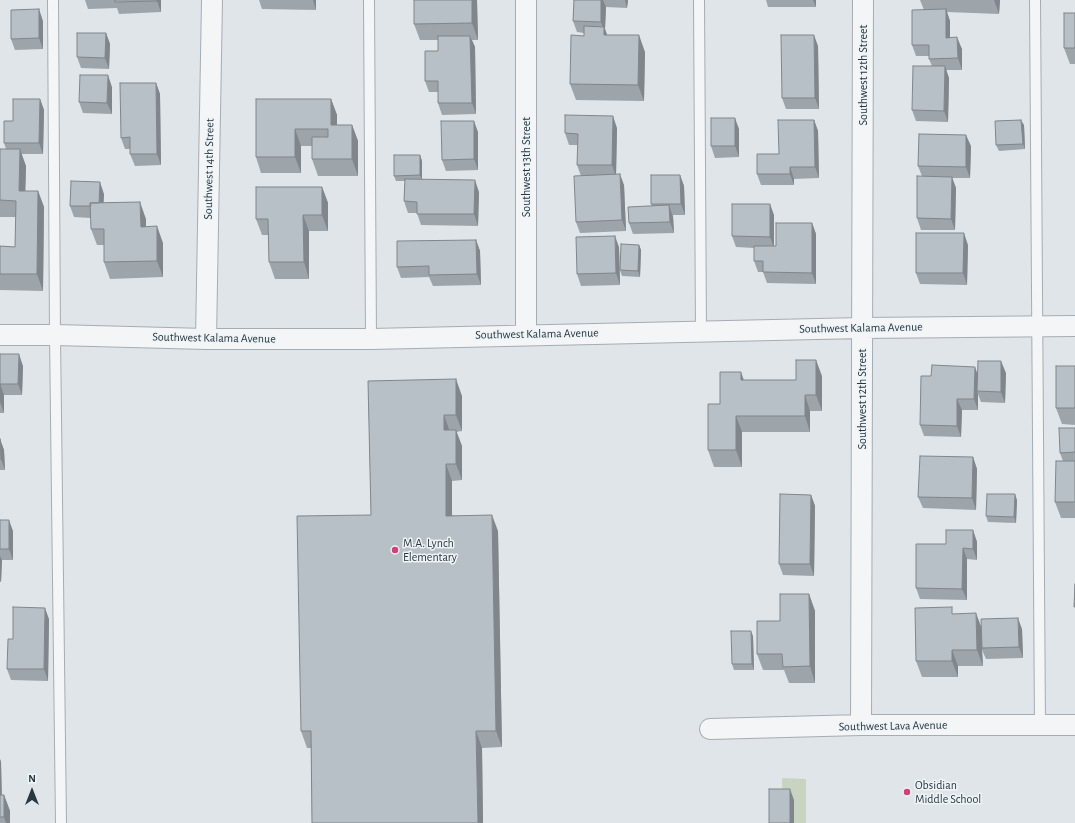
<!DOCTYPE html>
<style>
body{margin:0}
#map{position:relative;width:1075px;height:823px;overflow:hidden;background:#e0e5e9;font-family:"Alegreya Sans",sans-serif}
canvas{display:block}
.north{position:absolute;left:12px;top:771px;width:40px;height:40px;-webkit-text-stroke:3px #eff4f7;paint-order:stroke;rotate:0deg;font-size:11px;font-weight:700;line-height:16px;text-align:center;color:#283741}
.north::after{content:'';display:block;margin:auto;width:14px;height:18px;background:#283741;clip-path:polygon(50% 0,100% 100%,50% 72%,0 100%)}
</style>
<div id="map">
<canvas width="1075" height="823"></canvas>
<div class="north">N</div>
</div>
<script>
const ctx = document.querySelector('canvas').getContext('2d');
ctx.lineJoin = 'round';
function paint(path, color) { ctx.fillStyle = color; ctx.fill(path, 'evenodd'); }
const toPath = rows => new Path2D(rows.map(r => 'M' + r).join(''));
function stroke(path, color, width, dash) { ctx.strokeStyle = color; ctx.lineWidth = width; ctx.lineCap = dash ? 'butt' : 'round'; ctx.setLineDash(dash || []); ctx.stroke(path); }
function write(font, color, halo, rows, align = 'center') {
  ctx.font = font + ' "Alegreya Sans",sans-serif'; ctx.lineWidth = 3; ctx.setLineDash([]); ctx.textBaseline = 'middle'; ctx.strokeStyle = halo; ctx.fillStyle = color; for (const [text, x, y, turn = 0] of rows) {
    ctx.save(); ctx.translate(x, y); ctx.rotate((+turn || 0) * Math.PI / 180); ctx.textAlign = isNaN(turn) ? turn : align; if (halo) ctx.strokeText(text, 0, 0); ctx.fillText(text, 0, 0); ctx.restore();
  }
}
const green = toPath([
 [782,778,806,779,806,823,783,823]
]);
const service = toPath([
 [53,0,55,335,61,823],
 [369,0,371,339],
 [699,0,701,331],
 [1035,0,1040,725]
]);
const minor = toPath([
 [526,0,526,334],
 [0,335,55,335,206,339,371,339,862,328,1075,326],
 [206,339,212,0],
 [861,725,863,0],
 [710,729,861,725,1075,725]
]);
const wall = toPath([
 [85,0,161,0,161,12,119,14,117,8,88,9],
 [259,0,316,0,316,10,262,9],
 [414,0,477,0,478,40,472,40,475,47,476,114,442,115,438,103,438,92,429,92,425,81,438,51,438,40,420,40,414,24],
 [574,0,628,0,627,8,606,7,605,29,607,35,645,52,644,101,576,100,570,84,584,36,584,33,577,32,573,21],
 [766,0,816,0,816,7,768,7],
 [920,0,1000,0,999,14,947,12,950,21,950,38,962,49,962,70,946,70,949,78,948,122,916,121,912,110,932,66,929,59,929,56,916,56,912,45,924,10],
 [1075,13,1075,64,1070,64,1064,48],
 [43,21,43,49,15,50,11,39],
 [106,33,110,44,109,69,81,68,77,57],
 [818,46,819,109,786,109,782,98],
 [156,83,160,94,161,165,135,166,130,154,130,149,125,149,121,138],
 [112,87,112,114,83,113,79,102],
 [40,99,44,110,43,154,21,154,26,166,25,191,38,191,44,207,43,291,0,290,0,246,15,247,16,217,0,217,0,149,6,149,4,143,13,121],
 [331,99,337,115,337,125,352,125,358,141,358,176,318,176,312,159,312,146,301,146,301,173,261,173,256,157],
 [814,120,818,131,819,178,794,179,794,185,761,185,757,174],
 [1024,125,1025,149,999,151,996,145],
 [617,128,616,174,624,185,626,231,580,233,576,222,581,176,577,165,578,145,569,145,565,133],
 [739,129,739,157,715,158,711,146],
 [478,132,478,170,446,171,442,160],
 [971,146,970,178,952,178,956,188,955,230,921,230,917,218,922,176,918,166],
 [420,155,422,161,422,179,479,192,478,226,421,225,417,213,408,213,404,201,405,181,396,181,394,176],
 [680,175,684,186,685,215,673,215,674,233,633,234,629,223,652,206,651,204],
 [322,187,328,203,328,231,309,231,309,279,275,279,269,262,268,235,262,235,256,219],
 [104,194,103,203,146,219,146,227,163,243,163,277,110,279,104,262,104,245,97,245,91,229,91,218,74,217,70,206],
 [774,215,774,246,776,246,812,223,816,234,816,284,767,283,763,272,758,272,754,261,754,248,736,247,732,236],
 [476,240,480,251,481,285,433,286,429,277,401,278,397,267],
 [639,245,641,250,640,277,622,276,620,270],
 [968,245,967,285,920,284,916,273],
 [619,247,620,285,581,286,577,274],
 [0,354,23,366,22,395,4,395,4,413,0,413],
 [1075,366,1075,425,1062,424,1056,408],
 [1006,373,1005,403,981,402,978,394,978,410,962,410,961,437,924,436,920,425,931,376,978,375],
 [822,376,822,411,810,411,810,432,742,432,742,467,714,467,708,450,720,404,744,380,796,380],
 [368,381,462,396,462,431,456,432,462,446,462,480,452,481,452,515,498,531,502,747,482,748,483,823,312,823,311,748,307,748,301,731,371,515],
 [1075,428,1075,518,1061,518,1055,502,1063,461,1060,453],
 [0,439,4,450,5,470,0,470],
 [973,457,977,469,976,510,923,508,918,497],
 [811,495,815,506,814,576,783,575,779,564],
 [1017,500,1016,523,988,522,986,516],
 [0,520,13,531,13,560,2,560,1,582,0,582],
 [973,530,977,542,977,560,967,559,967,600,920,599,916,588,946,544],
 [809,594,815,611,815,683,789,683,784,670,763,670,757,654,780,621],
 [955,614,981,626,1022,629,1023,658,986,659,982,650,983,666,958,666,958,677,922,677,916,661],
 [49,619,48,681,11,680,7,669,13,639],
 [753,636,754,670,734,670,732,664],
 [0,759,1,762,2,795,4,795,10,811,10,823,0,823]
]);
const shadedWall = toPath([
 [157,0,161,0,161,12,157,1],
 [313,0,316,0,316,10],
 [472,0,477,0,478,40,472,23],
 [601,0,603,0,606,7,605,29,610,43,604,35,604,31,601,22],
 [625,0,628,0,627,8],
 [813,0,816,0,816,7],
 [994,0,1000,0,999,14],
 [39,9,43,21,43,49,39,38],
 [946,9,950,21,950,49,946,38],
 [106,33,110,44,109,69,105,58],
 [639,35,645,52,644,101,638,85],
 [814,35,818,46,819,109,815,98],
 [470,36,475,47,476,114,472,103],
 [957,37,962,49,962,70,958,58],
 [945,66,949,78,948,122,944,111],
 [108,75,112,87,112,114,107,103],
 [156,83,160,94,161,165,157,154],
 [40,99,44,110,43,154,39,143],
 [331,99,337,115,337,141,331,125],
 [613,116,617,128,616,177,612,165],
 [735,118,739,129,739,157,735,146],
 [814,120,818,131,819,178,815,167],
 [1021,120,1024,125,1025,149,1023,144],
 [474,121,478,132,478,170,474,159],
 [352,125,358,141,358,176,352,159],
 [295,129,301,146,301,173,295,157],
 [966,135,971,146,970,178,966,167],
 [20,149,26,166,25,207,19,191],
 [420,155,422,161,422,181,420,175],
 [790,167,794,179,794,185,790,174],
 [620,174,624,185,626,231,622,220],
 [680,175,684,186,685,215,681,204],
 [952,177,956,188,955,230,951,219],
 [475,180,479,192,478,226,474,214],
 [100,182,104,194,103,218,99,207],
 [322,187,328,203,328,231,322,215],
 [38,191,44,207,43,291,37,274],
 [140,202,146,219,146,243,141,227],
 [770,204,774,215,774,248,770,237],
 [669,205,673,217,674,233,670,222],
 [303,215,309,231,309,279,304,262],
 [812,223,816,234,816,284,812,273],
 [157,226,163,243,163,277,157,261],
 [964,233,968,245,967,285,963,273],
 [615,236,619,247,620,285,616,273],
 [476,240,480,251,481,285,477,274],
 [639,245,641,250,640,277,638,271],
 [19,354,23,366,22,395,18,384],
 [816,360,822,376,822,411,816,395],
 [1001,361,1006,373,1005,403,1001,392],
 [975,367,979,378,977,391,978,394,978,410,974,399],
 [741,372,747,389,741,380],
 [456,379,462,396,462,431,456,415],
 [0,384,4,395,4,413,0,402],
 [805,395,810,411,810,432,805,416],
 [957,399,962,410,961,437,957,426],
 [444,415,450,432,444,430],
 [736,416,742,432,742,467,736,450],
 [456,430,462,446,462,480,456,464],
 [0,439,4,450,5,470,1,459],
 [973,457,977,469,976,510,972,498],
 [446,464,452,481,452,532,446,516],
 [1015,494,1017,500,1016,523,1014,517],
 [811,495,815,506,814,576,810,564],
 [492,515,498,531,502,747,496,731],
 [9,520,13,531,13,560,9,549],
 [973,530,977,542,977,560,973,549],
 [963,548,967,559,967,600,962,589],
 [0,556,2,560,1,582,0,579],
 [809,594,815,611,815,683,810,666],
 [45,608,49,619,48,681,44,669],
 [976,613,982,629,982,650,983,666,977,650],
 [1018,618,1022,629,1023,658,1019,647],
 [751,631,753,636,754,670,752,664],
 [952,650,958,666,958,677,952,661],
 [476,731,482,748,483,823,478,823],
 [0,759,1,762,2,811,0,806],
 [790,789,794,800,794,823,790,823],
 [4,795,10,811,10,823,6,823,4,817]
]);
const building = toPath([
 [115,0,157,0,157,1,115,2,115,0],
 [414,0,472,0,472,23,414,24,414,0],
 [574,0,601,0,601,22,573,21,574,0],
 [39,9,39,38,11,39,11,10,39,9],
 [946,9,946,38,957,37,958,58,929,59,929,45,912,45,912,10,946,9],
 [1064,13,1075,13,1075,48,1064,48,1064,13],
 [584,26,604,27,604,35,639,35,638,85,570,84,571,35,584,36,584,26],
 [77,33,106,33,105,58,77,57,77,33],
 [781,35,814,35,815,98,782,98,781,35],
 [438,36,470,36,472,103,438,103,438,81,425,81,425,51,438,51,438,36],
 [913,66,945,66,944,111,912,110,913,66],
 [80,75,108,75,107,103,79,102,80,75],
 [120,83,156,83,157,154,130,154,130,137,121,138,120,83],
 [13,99,40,99,39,143,4,143,4,121,13,121,13,99],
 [256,99,331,99,331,125,352,125,352,159,312,159,312,137,328,137,328,129,295,129,295,157,256,157,256,99],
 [565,115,613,116,612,165,577,165,578,134,565,133,565,115],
 [711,118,735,118,735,146,711,146,711,118],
 [778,120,814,120,815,167,790,167,790,174,757,174,757,154,779,154,778,120],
 [1021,120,1023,144,996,145,995,121,1021,120],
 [441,121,474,121,474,159,442,160,441,121],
 [919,134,966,135,966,167,918,166,919,134],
 [0,149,20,149,19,191,38,191,37,274,0,274,0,246,15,247,16,201,0,200,0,149],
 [394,155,420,155,420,175,394,176,394,155],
 [620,174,622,220,576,222,574,176,620,174],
 [651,175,680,175,681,204,651,204,651,175],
 [917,176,952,177,951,219,917,218,917,176],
 [405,179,475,180,474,214,417,214,417,202,404,201,405,179],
 [71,181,100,182,99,203,90,203,91,206,70,206,71,181],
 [256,187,322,187,322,215,303,215,304,262,269,262,268,219,256,219,256,187],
 [140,202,141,227,157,226,157,261,104,262,104,229,91,229,90,203,140,202],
 [732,204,770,204,770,237,732,236,732,204],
 [669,205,670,222,629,223,628,207,669,205],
 [776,223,812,223,812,273,763,272,763,261,754,261,754,246,776,246,776,223],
 [916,233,964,233,963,273,916,273,916,233],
 [615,236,616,273,577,274,576,237,615,236],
 [476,240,477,274,429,275,429,266,397,267,397,241,476,240],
 [621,244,639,245,638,271,620,270,621,244],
 [0,354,19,354,18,384,0,384,0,402,0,354],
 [796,360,816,360,816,395,805,395,805,416,736,416,736,450,708,450,708,404,720,404,720,372,741,372,741,380,796,380,796,360],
 [978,361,1001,361,1001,392,977,391,978,361],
 [932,365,975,367,974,399,957,399,957,426,920,425,921,376,931,376,932,365],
 [1056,366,1075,366,1075,408,1056,408,1056,366],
 [456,379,456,415,444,415,444,430,456,430,456,464,446,464,446,516,492,515,496,731,476,731,478,823,312,823,311,731,301,731,297,516,371,515,368,381,456,379],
 [1059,428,1075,428,1075,452,1060,453,1059,428],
 [0,439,1,459,0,459,0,439],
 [920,456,973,457,972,498,918,497,920,456],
 [1056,461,1075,461,1075,502,1055,502,1056,461],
 [780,494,811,495,810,564,779,564,780,494],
 [987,494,1015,494,1014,517,986,516,987,494],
 [0,520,9,520,9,549,0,549,0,520],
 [946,530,973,530,973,549,963,548,962,589,916,588,916,544,946,544,946,530],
 [1075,584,1075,607,1074,607,1075,584],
 [780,594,809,594,810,666,783,667,782,654,757,654,757,621,780,621,780,594],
 [13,607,45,608,44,669,7,669,8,639,13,639,13,607],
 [952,607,952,614,976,613,977,650,952,650,952,661,916,661,915,608,952,607],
 [1018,618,1019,647,982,648,981,619,1018,618],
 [731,631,751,631,752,664,732,664,731,631],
 [769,789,790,789,790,823,769,823,769,789],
 [0,795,4,795,4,817,0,817,0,795]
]);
const markers = [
 [395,550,4,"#d14177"],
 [907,792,4,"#d14177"]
];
const streetNames = [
 ["Southwest 12th Street",863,75,-90],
 ["Southwest 13th Street",526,167,-90],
 ["Southwest 14th Street",209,169,-89],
 ["Southwest Kalama Avenue",861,328,-1],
 ["Southwest Kalama Avenue",537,334,-1],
 ["Southwest Kalama Avenue",214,338,1],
 ["Southwest 12th Street",862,399,-90],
 ["Southwest Lava Avenue",893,726,-1]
];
const poiNames = [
 ["M.A. Lynch",403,543],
 ["Elementary",403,557],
 ["Obsidian",915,785],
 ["Middle School",915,799]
];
paint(green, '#c9d3c1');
stroke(service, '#a5adb3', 12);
stroke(minor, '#a5adb3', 22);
stroke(service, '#f3f5f7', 10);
stroke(minor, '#f3f5f7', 20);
paint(wall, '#9da5aa');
paint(shadedWall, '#80868b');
paint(building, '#b7c0c6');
stroke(building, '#80868b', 1);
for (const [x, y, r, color] of markers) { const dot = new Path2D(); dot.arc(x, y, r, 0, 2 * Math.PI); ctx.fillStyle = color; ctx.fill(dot); stroke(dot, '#eff4f7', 1.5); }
write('12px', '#283741', '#eff4f7', streetNames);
write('12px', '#283741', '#eff4f7', poiNames, 'left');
</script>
